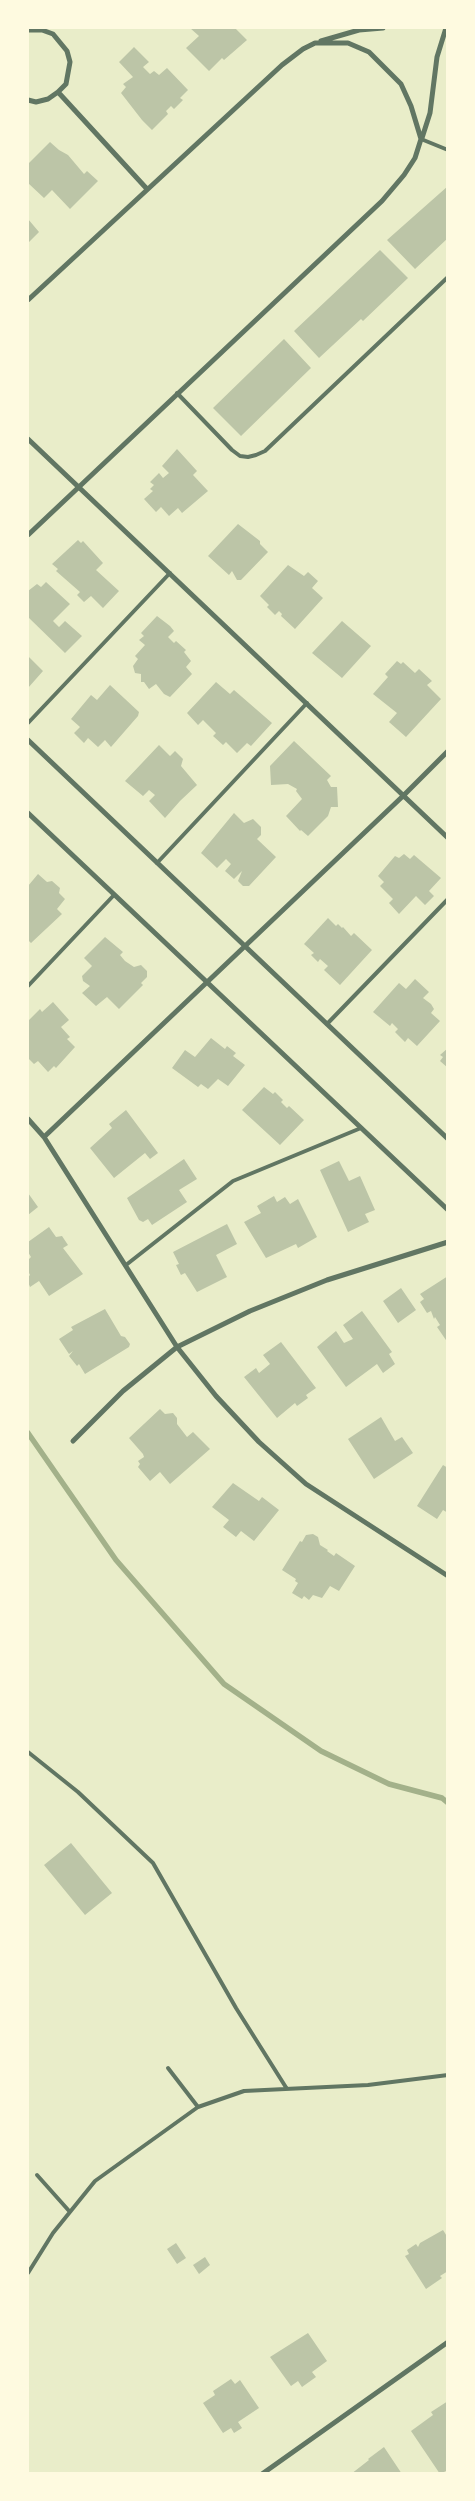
<!DOCTYPE html>
<style>
body{margin:0}
#map{position:relative;width:475px;height:2501px;overflow:hidden;background:#e9edc9;font-family:"Exo 2",sans-serif}
canvas{display:block}
.frame{position:absolute;inset:0;border:29px solid #fefae0;pointer-events:none}
</style>
<div id="map">
<canvas width="475" height="2501"></canvas>
<div class="frame"></div>
</div>
<script>
const ctx = document.querySelector('canvas').getContext('2d');
ctx.lineJoin = 'round';
const toPath = rows => new Path2D(rows.map(r => 'M' + r).join(''));
function stroke(path, color, width, dash) { ctx.strokeStyle = color; ctx.lineWidth = width; ctx.lineCap = dash ? 'butt' : 'round'; ctx.setLineDash(dash || []); ctx.stroke(path); }
function paint(path, color) { ctx.fillStyle = color; ctx.fill(path, 'evenodd'); }
const stream = toPath([
 [28,1433,116,1560,224,1684,321,1751,389,1784,442,1798,448,1803]
]);
const building = toPath([
 [190,28,235,28,247,40,224,60,222,58,209,71,186,48,199,36],
 [134,47,149,62,143,67,150,74,154,71,159,75,167,68,188,90,180,98,183,100,174,109,171,106,166,111,168,114,152,130,142,120,121,93,126,87,123,84,133,77,119,62],
 [50,142,59,150,68,155,84,174,87,171,98,181,70,209,52,190,44,198,28,183,28,164],
 [448,186,448,238,415,269,387,240],
 [28,219,39,232,28,243],
 [380,250,408,278,363,321,361,319,319,358,294,331],
 [284,339,311,368,241,436,213,408],
 [177,449,197,471,193,475,208,491,182,513,178,508,169,516,161,507,156,512,144,499,153,491,150,489,154,485,150,482,159,473,163,478,169,473,162,466],
 [238,524,260,541,260,544,268,552,241,580,237,580,232,571,229,575,208,556],
 [78,540,81,543,83,541,103,563,96,570,119,591,103,608,91,596,84,602,77,595,80,592,56,571,58,569,52,564],
 [288,565,304,576,308,572,318,581,312,588,323,598,295,629,281,616,282,614,279,611,275,615,267,607,269,605,260,596],
 [46,582,70,604,53,621,59,627,65,621,82,636,65,653,28,617,28,591,37,584,41,587],
 [157,616,170,626,174,631,168,637,174,643,176,641,186,650,184,652,191,661,186,667,192,674,170,697,164,694,156,684,149,689,144,682,141,682,141,674,135,673,133,666,138,659,135,656,145,645,139,640,144,636,141,633],
 [342,621,371,646,342,678,312,653],
 [28,656,43,671,28,688],
 [397,661,401,664,403,662,415,673,419,669,432,681,427,685,441,699,406,737,389,722,397,713,373,694,388,677,385,674],
 [216,682,230,694,234,690,272,723,251,746,247,743,237,753,226,742,223,745,213,736,216,733,203,720,198,725,187,713],
 [110,685,139,712,138,716,111,747,105,740,98,747,88,738,84,743,74,733,80,727,71,719,91,695,97,700],
 [294,741,331,776,327,780,331,787,337,787,338,807,331,807,328,816,308,836,301,830,300,831,286,816,302,799,296,791,297,789,288,784,271,785,270,766],
 [159,745,170,756,175,751,183,759,181,766,197,785,180,801,165,818,149,801,155,795,149,790,143,796,125,781],
 [234,813,244,823,253,819,261,827,261,835,257,839,276,857,249,886,243,886,238,881,242,871,234,879,225,871,231,864,226,859,217,868,201,853],
 [404,854,410,859,414,855,441,878,429,891,434,896,425,905,416,896,399,914,389,903,393,899,380,886,384,882,378,876,395,856,399,858],
 [38,874,47,882,52,881,60,888,59,893,65,899,57,909,62,914,31,943,28,940,28,886],
 [328,918,336,926,338,924,342,928,343,927,351,936,354,933,372,950,340,985,324,970,328,966,320,959,318,962,311,955,314,953,304,944],
 [105,937,123,952,120,955,125,961,134,967,141,965,147,971,147,977,141,983,143,985,119,1009,107,997,96,1006,82,993,90,986,83,981,82,976,92,966,84,958],
 [415,979,429,992,423,998,431,1004,434,1009,431,1013,440,1021,417,1046,408,1038,405,1042,395,1032,398,1029,392,1023,390,1026,373,1012,399,983,406,989],
 [53,1002,69,1020,61,1027,70,1037,67,1039,75,1047,56,1068,54,1066,48,1072,38,1061,34,1064,28,1058,28,1021,40,1009,42,1012],
 [211,1038,225,1049,227,1046,236,1053,233,1056,245,1065,228,1086,218,1079,208,1089,201,1084,198,1087,172,1068,185,1050,195,1057],
 [448,1048,448,1068,440,1061,443,1057,440,1055],
 [264,1087,273,1094,275,1092,283,1100,281,1102,287,1108,289,1106,304,1120,280,1145,242,1110],
 [126,1110,158,1153,150,1159,145,1153,114,1178,90,1148,112,1128,109,1124],
 [184,1159,197,1179,179,1190,187,1202,152,1225,148,1219,143,1222,139,1220,127,1198],
 [339,1161,349,1181,360,1176,375,1210,365,1214,369,1222,348,1232,320,1170],
 [28,1193,38,1207,28,1215],
 [274,1196,277,1202,285,1197,290,1204,298,1199,317,1237,298,1248,296,1244,266,1258,244,1222,261,1213,257,1206],
 [227,1224,237,1244,216,1255,227,1277,197,1292,185,1273,181,1275,176,1265,179,1264,173,1252],
 [49,1227,56,1237,62,1236,68,1245,63,1248,83,1274,49,1296,39,1281,30,1287,28,1282,28,1277,30,1275,28,1271,28,1260,31,1257,28,1252,28,1242],
 [448,1276,448,1343,437,1327,440,1325,435,1317,434,1319,431,1311,427,1313,420,1302,424,1299,420,1294],
 [401,1288,416,1310,398,1323,383,1301],
 [105,1309,121,1336,125,1337,130,1344,129,1347,85,1374,79,1364,77,1366,69,1356,73,1351,69,1354,59,1339,73,1330,71,1327],
 [362,1311,392,1352,389,1354,395,1364,383,1373,377,1364,346,1387,317,1347,336,1331,344,1343,353,1339,343,1325],
 [281,1342,316,1388,306,1395,308,1398,297,1406,295,1403,277,1418,244,1377,256,1368,259,1373,270,1364,263,1355],
 [160,1409,165,1414,173,1413,177,1418,177,1424,187,1437,193,1432,210,1449,170,1484,160,1472,150,1481,138,1467,140,1464,138,1461,144,1457,143,1454,129,1438],
 [381,1417,395,1441,402,1437,413,1453,374,1479,348,1439],
 [443,1465,448,1468,448,1513,443,1510,437,1519,417,1506],
 [233,1483,259,1501,262,1497,279,1510,254,1541,241,1531,236,1537,223,1527,229,1520,212,1507],
 [313,1534,318,1537,320,1545,328,1550,327,1551,334,1556,336,1553,355,1566,339,1591,330,1586,322,1598,313,1595,309,1600,304,1596,302,1599,292,1593,298,1583,295,1581,296,1579,282,1570,300,1541,302,1542,306,1535],
 [71,1843,112,1893,85,1915,44,1865],
 [443,2230,448,2238,448,2271,440,2276,442,2278,426,2289,405,2256,409,2254,407,2250,416,2244,418,2247,420,2243],
 [176,2243,186,2258,177,2264,167,2249],
 [205,2257,210,2265,199,2274,193,2265],
 [308,2333,327,2361,312,2372,316,2377,302,2387,298,2381,291,2386,270,2357],
 [231,2379,235,2384,240,2380,259,2408,238,2422,242,2428,234,2433,231,2428,223,2433,203,2403,215,2395,213,2391],
 [448,2401,448,2470,440,2474,411,2431,433,2415,431,2412],
 [384,2447,402,2474,351,2474,369,2460,368,2459]
]);
const service = toPath([
 [421,139,448,150],
 [177,393,232,450,240,456,248,457,256,455,265,451,448,277],
 [28,723,170,573],
 [157,863,307,703],
 [28,986,114,895],
 [327,1024,448,899],
 [126,1265,233,1181,361,1128],
 [28,1752,78,1792,153,1863,236,2008,287,2089],
 [168,2068,198,2107],
 [37,2175,70,2212],
 [28,2273,53,2233,95,2181,198,2107,244,2091,368,2085,448,2075]
]);
const minor = toPath([
 [28,30,42,30,53,34,67,51,70,62,66,84,58,92,48,99,36,102,28,100],
 [321,41,359,30,383,28],
 [58,92,147,189],
 [422,138,430,113,437,57,446,28],
 [28,300,282,65,303,49,315,43,348,43,369,52,401,84,411,106,421,139,415,158,404,175,382,201,28,535],
 [28,439,448,838],
 [28,740,448,1139],
 [28,813,448,1210],
 [28,1119,44,1137,177,1347,216,1396,259,1442,306,1484,448,1576],
 [44,1137,403,796,448,751],
 [73,1441,123,1391,177,1347,250,1311,327,1280,448,1242],
 [262,2474,448,2342]
]);
stroke(stream, '#a3b18a', 5.5);
paint(building, '#bcc5a7');
stroke(service, '#617663', 4);
stroke(minor, '#617663', 5);
</script>
